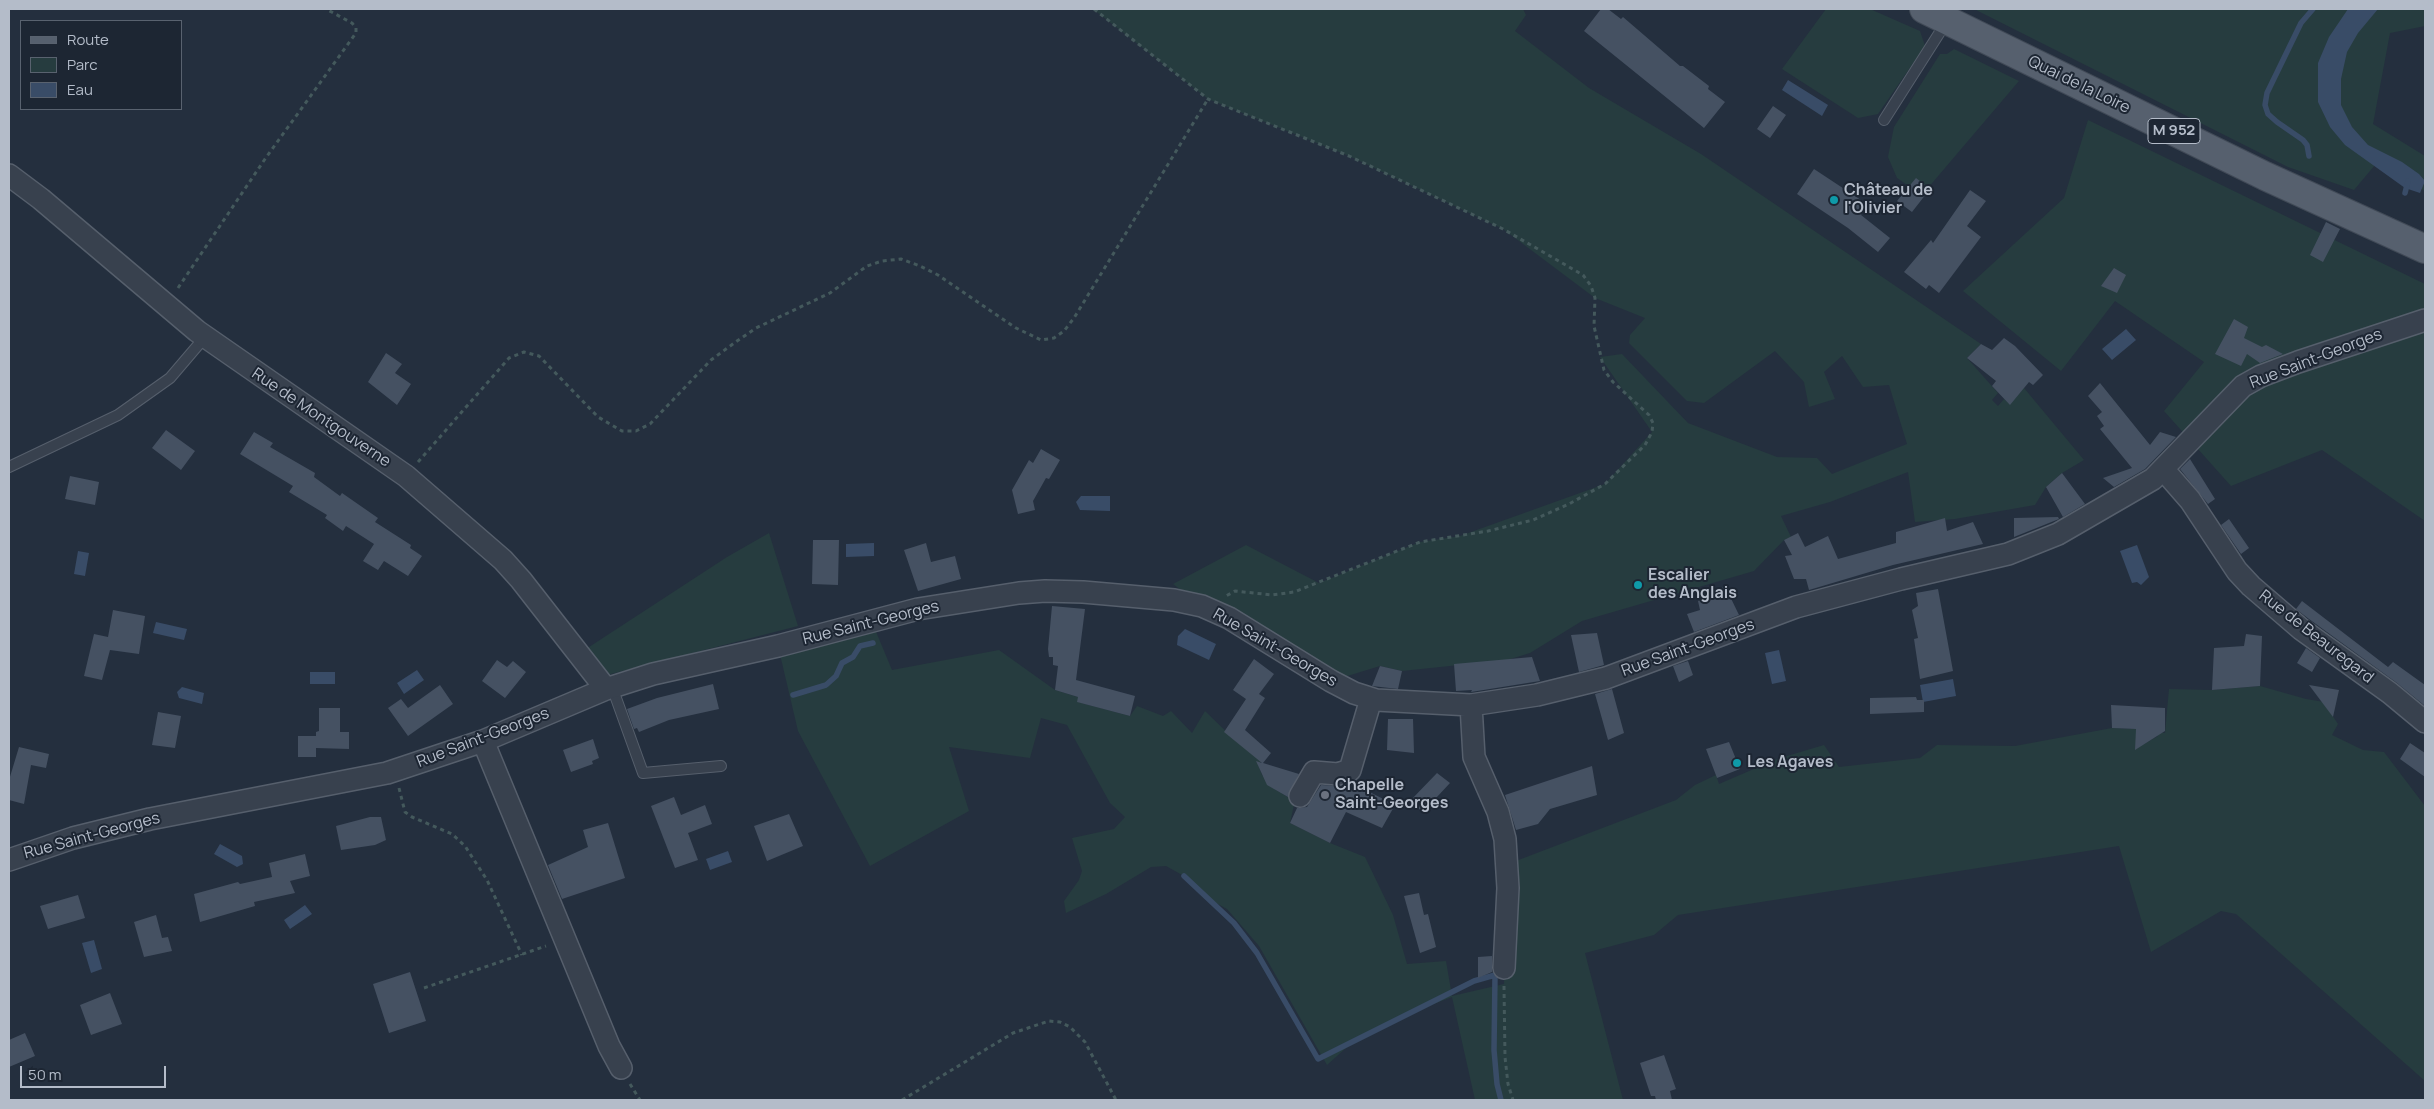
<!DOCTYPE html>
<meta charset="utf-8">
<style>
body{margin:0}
#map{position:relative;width:2434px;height:1109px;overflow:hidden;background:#242f3e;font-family:Manrope,sans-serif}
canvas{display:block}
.frame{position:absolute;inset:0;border:10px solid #b4bcc9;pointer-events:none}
.legend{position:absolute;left:20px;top:20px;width:162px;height:90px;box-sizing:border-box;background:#1d2633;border:1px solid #59626f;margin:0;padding:6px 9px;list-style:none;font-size:15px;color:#b4bcc9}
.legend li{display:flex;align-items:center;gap:10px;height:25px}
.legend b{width:25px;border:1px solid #59626f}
.scale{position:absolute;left:20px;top:1066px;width:146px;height:22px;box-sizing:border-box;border:2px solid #b4bcc9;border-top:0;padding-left:6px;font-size:15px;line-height:18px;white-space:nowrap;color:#b4bcc9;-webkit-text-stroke:4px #1d2633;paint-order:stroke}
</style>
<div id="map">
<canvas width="2434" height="1109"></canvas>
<div class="frame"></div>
<ul class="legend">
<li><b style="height:6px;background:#56606e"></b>Route</li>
<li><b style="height:14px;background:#263c3f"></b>Parc</li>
<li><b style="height:14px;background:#394c67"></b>Eau</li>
</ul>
<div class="scale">50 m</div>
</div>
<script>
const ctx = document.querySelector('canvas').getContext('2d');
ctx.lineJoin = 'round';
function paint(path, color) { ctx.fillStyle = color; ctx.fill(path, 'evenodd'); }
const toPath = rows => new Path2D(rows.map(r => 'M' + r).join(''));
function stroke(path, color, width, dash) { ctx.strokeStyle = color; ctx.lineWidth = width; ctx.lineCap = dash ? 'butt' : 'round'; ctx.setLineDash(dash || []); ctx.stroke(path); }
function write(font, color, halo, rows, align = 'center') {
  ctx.font = font + ' Manrope,sans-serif'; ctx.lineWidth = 4; ctx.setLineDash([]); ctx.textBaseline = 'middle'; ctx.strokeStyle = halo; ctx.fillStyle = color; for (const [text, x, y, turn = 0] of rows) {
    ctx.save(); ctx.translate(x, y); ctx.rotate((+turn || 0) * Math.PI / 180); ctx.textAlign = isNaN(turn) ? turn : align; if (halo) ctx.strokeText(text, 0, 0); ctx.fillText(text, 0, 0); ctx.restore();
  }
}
const green = toPath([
 [1093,9,1523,9,1526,15,1515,31,1589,88,1701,154,1981,344,1967,358,1998,393,1992,400,1998,406,2004,399,2010,404,2024,388,2084,460,2062,473,2046,487,2035,505,1955,519,1915,522,1908,472,1830,502,1781,516,1791,537,1784,540,1754,571,1582,621,1530,653,1507,660,1402,671,1380,666,1331,681,1202,606,1173,584,1246,545,1319,583,1420,542,1460,536,1605,484,1652,432,1600,357,1622,354,1688,423,1777,457,1817,458,1832,474,1907,444,1889,385,1863,387,1842,356,1824,372,1835,399,1809,407,1804,382,1775,351,1704,403,1687,401,1629,343,1630,335,1645,318,1595,298,1503,229,1349,156,1208,99],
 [1826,9,1870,9,1920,31,1925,46,1878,114,1858,118,1782,69],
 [1974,9,2425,9,2425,26,2390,33,2373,124,2425,156,2425,191,2375,165,2354,190,2288,167],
 [1954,49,2019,81,1922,195,1897,178,1888,157,1894,127,1940,54,1947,54],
 [2088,120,2425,284,2425,521,2322,450,2231,486,2164,411,2204,362,2115,301,2061,371,1963,291,2064,198],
 [769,533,798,626,607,675,586,649,727,557],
 [872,622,892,670,999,650,1055,690,1078,697,1078,702,1130,716,1137,706,1163,716,1171,711,1192,733,1205,711,1237,742,1243,743,1250,735,1263,760,1258,764,1262,775,1276,790,1293,800,1296,796,1290,823,1330,843,1365,857,1393,915,1407,964,1446,961,1452,996,1504,984,1508,864,1676,800,1695,785,1716,775,1719,784,1777,759,1824,745,1839,767,1920,758,1937,745,2015,746,2112,728,2136,729,2136,743,2144,744,2158,736,2158,732,2165,733,2169,689,2212,690,2260,686,2306,699,2336,704,2330,712,2338,724,2332,735,2363,750,2384,752,2425,806,2425,1081,2236,914,2221,911,2151,952,2119,846,1678,915,1654,935,1585,953,1623,1100,1475,1100,1452,997,1392,1020,1355,1040,1327,1065,1259,946,1227,909,1205,897,1184,876,1166,866,1151,867,1106,894,1066,913,1064,901,1079,880,1082,871,1072,838,1114,829,1125,817,1110,803,1067,725,1041,718,1030,758,949,747,969,811,870,866,798,731,778,646]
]);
const water = toPath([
 [2348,9,2378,9,2358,33,2347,52,2341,79,2341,105,2352,127,2368,145,2402,162,2419,174,2425,181,2420,193,2405,188,2345,145,2330,127,2318,102,2318,63,2329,37],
 [1788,80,1828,105,1822,116,1782,90],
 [2126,329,2136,340,2112,360,2102,349],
 [1081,496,1110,496,1110,511,1080,510,1076,502],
 [874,543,874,556,846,557,846,544],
 [2137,545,2149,577,2141,585,2137,582,2132,583,2120,551],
 [78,551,89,553,85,576,74,574],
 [156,622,187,629,184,640,153,633],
 [1185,629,1216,644,1209,660,1177,645,1178,636],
 [1779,650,1786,681,1772,684,1765,653],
 [417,670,424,680,404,694,397,683],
 [310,672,335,672,335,684,310,684],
 [1953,679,1956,696,1923,702,1920,685],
 [182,687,204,693,202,704,179,698,177,692],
 [220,844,242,856,243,864,237,867,214,854],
 [728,851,732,862,710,870,706,859],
 [305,905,312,914,290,929,284,920],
 [94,940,102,969,91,973,82,943]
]);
const stream = toPath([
 [2309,156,2307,145,2303,140,2277,122,2268,114,2265,105,2267,93,2301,23,2313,9],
 [2405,193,2408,181],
 [793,695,826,685,836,676,842,663,853,657,860,646,873,643],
 [1184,876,1234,923,1257,953,1318,1059,1474,981,1502,973],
 [1495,976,1494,1050,1497,1084,1501,1100]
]);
const building = toPath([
 [1601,9,1608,9,1621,19,1623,17,1680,66,1683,66,1709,86,1708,89,1725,102,1704,128,1584,31],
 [1773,106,1786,115,1770,138,1757,129],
 [1814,169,1867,204,1861,215,1890,238,1878,252,1848,228,1797,194],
 [1916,178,1930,189,1912,212,1897,201],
 [1970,190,1986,201,1967,226,1981,237,1939,293,1929,285,1926,289,1904,272,1931,240,1933,243],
 [2326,222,2340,229,2323,262,2310,255],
 [2114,268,2126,275,2117,293,2101,286],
 [2234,319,2248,327,2244,338,2262,347,2266,345,2283,354,2260,363,2247,354,2241,366,2215,354],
 [2004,338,2015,346,2043,375,2033,385,2029,382,2010,405,1992,386,1996,381,1967,358,1981,344,1992,350],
 [386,353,402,364,395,373,411,384,397,405,368,382],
 [2100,383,2150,445,2160,432,2176,437,2145,469,2114,487,2103,478,2132,468,2100,429,2104,426,2097,416,2102,412,2088,396],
 [166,430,195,451,181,470,152,448],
 [254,432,273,443,270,447,315,473,314,477,340,496,342,493,378,518,375,522,411,545,410,548,422,556,408,576,384,561,378,570,363,561,374,544,346,526,343,531,325,518,327,515,289,492,293,486,240,454],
 [1041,449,1060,460,1049,479,1046,478,1033,501,1035,510,1018,514,1012,490,1029,460,1033,463],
 [2190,459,2215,499,2208,504,2180,469],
 [2062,473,2085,504,2063,517,2046,487],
 [70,476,99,482,95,505,65,499],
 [2058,517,2059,519,2014,537,2014,518],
 [1945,518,1947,531,1973,522,1983,544,1893,565,1809,590,1806,579,1794,579,1785,556,1792,555,1784,540,1798,533,1805,547,1828,536,1838,559,1896,543,1896,532],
 [2229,519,2249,548,2241,554,2221,525],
 [813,540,839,540,838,585,812,584],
 [926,543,931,562,955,556,961,579,918,591,904,550],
 [1725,586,1739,615,1694,632,1687,614,1700,610,1698,601,1708,597],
 [1938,589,1953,671,1920,679,1914,639,1918,638,1912,610,1918,606,1916,593],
 [2302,601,2388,667,2393,662,2425,685,2425,706,2397,683,2309,619,2296,609],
 [1052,606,1085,609,1076,680,1135,696,1130,716,1077,702,1078,697,1055,690,1058,666,1053,665,1053,657,1049,657,1048,649],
 [113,610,145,616,139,654,110,650,102,680,84,676,94,634,108,637],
 [1597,633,1604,665,1579,672,1571,635],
 [2246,634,2262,636,2260,686,2212,690,2214,648,2244,646],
 [2306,648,2320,658,2312,672,2297,663],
 [1532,657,1540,681,1471,692,1472,690,1456,691,1454,664],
 [1254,659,1274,674,1259,694,1265,698,1245,730,1271,753,1263,763,1299,774,1288,797,1267,785,1256,761,1262,763,1224,732,1246,699,1233,690],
 [497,660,507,667,513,661,526,672,505,698,482,681],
 [1688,661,1693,675,1679,682,1673,666],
 [1380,666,1402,671,1398,689,1372,686],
 [713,684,719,709,669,720,639,732,637,728,634,729,627,709,657,698],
 [440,685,453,704,408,736,388,708,401,699,408,708],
 [2309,685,2339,690,2333,717],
 [1612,689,1624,733,1608,740,1595,694],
 [1916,697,1917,700,1924,700,1924,712,1870,714,1870,698],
 [2111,705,2165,708,2165,731,2135,750,2136,729,2112,728],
 [319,708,340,708,340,732,349,732,349,749,316,748,316,740,316,757,298,757,298,736,316,736,316,732,319,731],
 [158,712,181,716,175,748,152,745],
 [1388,719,1413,719,1414,753,1387,750],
 [593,739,599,758,592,761,593,764,571,772,563,750],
 [1729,742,1740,769,1717,778,1706,749],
 [2410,743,2425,753,2425,777,2400,759],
 [19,747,49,754,46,768,31,765,24,804,9,800,9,780],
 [1592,766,1597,795,1550,809,1538,824,1516,830,1505,795],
 [1437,773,1450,783,1423,812,1409,802],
 [1352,783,1395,805,1382,828,1346,812,1330,843,1290,823,1297,808,1307,807,1321,785,1339,786,1349,791],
 [674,797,681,815,705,805,712,824,688,833,698,860,675,868,651,806],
 [789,814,803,846,767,861,754,826],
 [370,817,381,817,386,840,375,845,341,850,336,826],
 [608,823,625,878,562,899,548,865,588,847,583,830],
 [305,854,310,876,290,881,295,893,254,902,255,906,200,922,194,894,238,882,240,884,272,877,269,863],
 [1419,893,1424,915,1428,914,1436,947,1420,953,1404,896],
 [78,895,85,918,48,929,40,906],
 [156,915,162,938,168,937,172,951,144,957,134,922],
 [1492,956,1492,972,1478,978,1478,957],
 [410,972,426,1021,389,1033,373,984],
 [110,993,122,1024,91,1035,80,1005],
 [25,1033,35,1056,9,1067,9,1040],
 [1664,1055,1676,1089,1670,1091,1672,1100,1656,1100,1655,1096,1651,1096,1640,1063]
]);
const path = toPath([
 [1094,9,1208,99,1349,156,1503,229,1583,275,1591,286,1595,298,1594,326,1604,370,1613,382,1649,415,1653,423,1652,432,1645,445,1605,484,1569,504,1533,520,1488,531,1420,542,1294,592,1272,595,1235,591,1226,596],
 [178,288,265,159,356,33,356,28,352,23,326,9],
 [418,462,509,358,524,352,539,356,598,417,622,431,636,431,650,424,711,360,737,341,756,328,830,293,867,266,882,261,901,259,920,266,938,275,1016,328,1041,340,1054,338,1064,331,1074,318,1208,99],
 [399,788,405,812,412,817,452,834,465,846,487,880,522,955],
 [1504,986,1505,1057,1508,1084,1513,1100],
 [424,988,546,946],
 [630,1084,640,1100],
 [902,1100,1013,1033,1049,1021,1060,1022,1070,1027,1085,1042,1116,1100]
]);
const service = toPath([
 [1884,120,1947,21],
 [9,467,118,415,170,378,205,337],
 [612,687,643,773,721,766]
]);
const minor = toPath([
 [9,175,41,199,197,331,406,476,503,560,521,580,606,689],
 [2163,469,2190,500,2237,571,2251,586,2301,629,2390,693,2425,722],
 [1471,705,1474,757,1498,812,1505,839,1508,888,1504,968],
 [483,741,609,1046,621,1068],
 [1300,796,1314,772,1338,774,1350,770,1371,699],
 [9,860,73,838,150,819,387,773,483,741,606,689,653,674,778,646,918,609,1019,593,1045,591,1083,592,1174,600,1202,606,1229,618,1331,681,1354,693,1376,700,1471,705,1537,695,1606,678,1796,607,1901,579,2008,554,2058,534,2153,479,2243,386,2261,376,2298,362,2425,320]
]);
const primary = toPath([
 [1924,9,2265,176,2425,249]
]);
const markers = [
 [1834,200,5,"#0f9aa8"],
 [1638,585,5,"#0f9aa8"],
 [1737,763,5,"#0f9aa8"],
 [1325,795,5,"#6b7280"]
];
const shields = [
 [2174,131,52]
];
const shieldNames = [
 ["M 952",2174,131]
];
const streetNames = [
 ["Quai de la Loire",2079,85,26],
 ["Rue Saint-Georges",2316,359,-21],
 ["Rue de Montgouverne",321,418,34],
 ["Rue Saint-Georges",871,623,-14],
 ["Rue de Beauregard",2316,637,38],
 ["Rue Saint-Georges",1275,648,30],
 ["Rue Saint-Georges",1688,648,-20],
 ["Rue Saint-Georges",483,738,-21],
 ["Rue Saint-Georges",92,836,-15]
];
const poiNames = [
 ["Château de",1844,191],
 ["l'Olivier",1844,209],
 ["Escalier",1648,576],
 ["des Anglais",1648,594],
 ["Les Agaves",1747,763],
 ["Chapelle",1335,786],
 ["Saint-Georges",1335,804]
];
paint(green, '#263c3f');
paint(water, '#394c67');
stroke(stream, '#394c67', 5.5);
paint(building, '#455162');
stroke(service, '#565f6c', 12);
stroke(minor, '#565f6c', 24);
stroke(primary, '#414a57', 30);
stroke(path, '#44595c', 3, [4, 4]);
stroke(service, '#38414e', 10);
stroke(minor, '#38414e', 21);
stroke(primary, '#56606e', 28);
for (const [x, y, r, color] of markers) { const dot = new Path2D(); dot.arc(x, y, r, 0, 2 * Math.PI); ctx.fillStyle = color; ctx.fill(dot); stroke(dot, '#1d2633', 2); }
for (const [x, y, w] of shields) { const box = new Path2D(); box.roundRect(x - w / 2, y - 12.5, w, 25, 4); ctx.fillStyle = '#1d2633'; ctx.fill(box); stroke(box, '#b4bcc9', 1); }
write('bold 15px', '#b4bcc9', null, shieldNames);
write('16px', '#b4bcc9', '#1d2633', streetNames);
write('bold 16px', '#b4bcc9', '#1d2633', poiNames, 'left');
</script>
